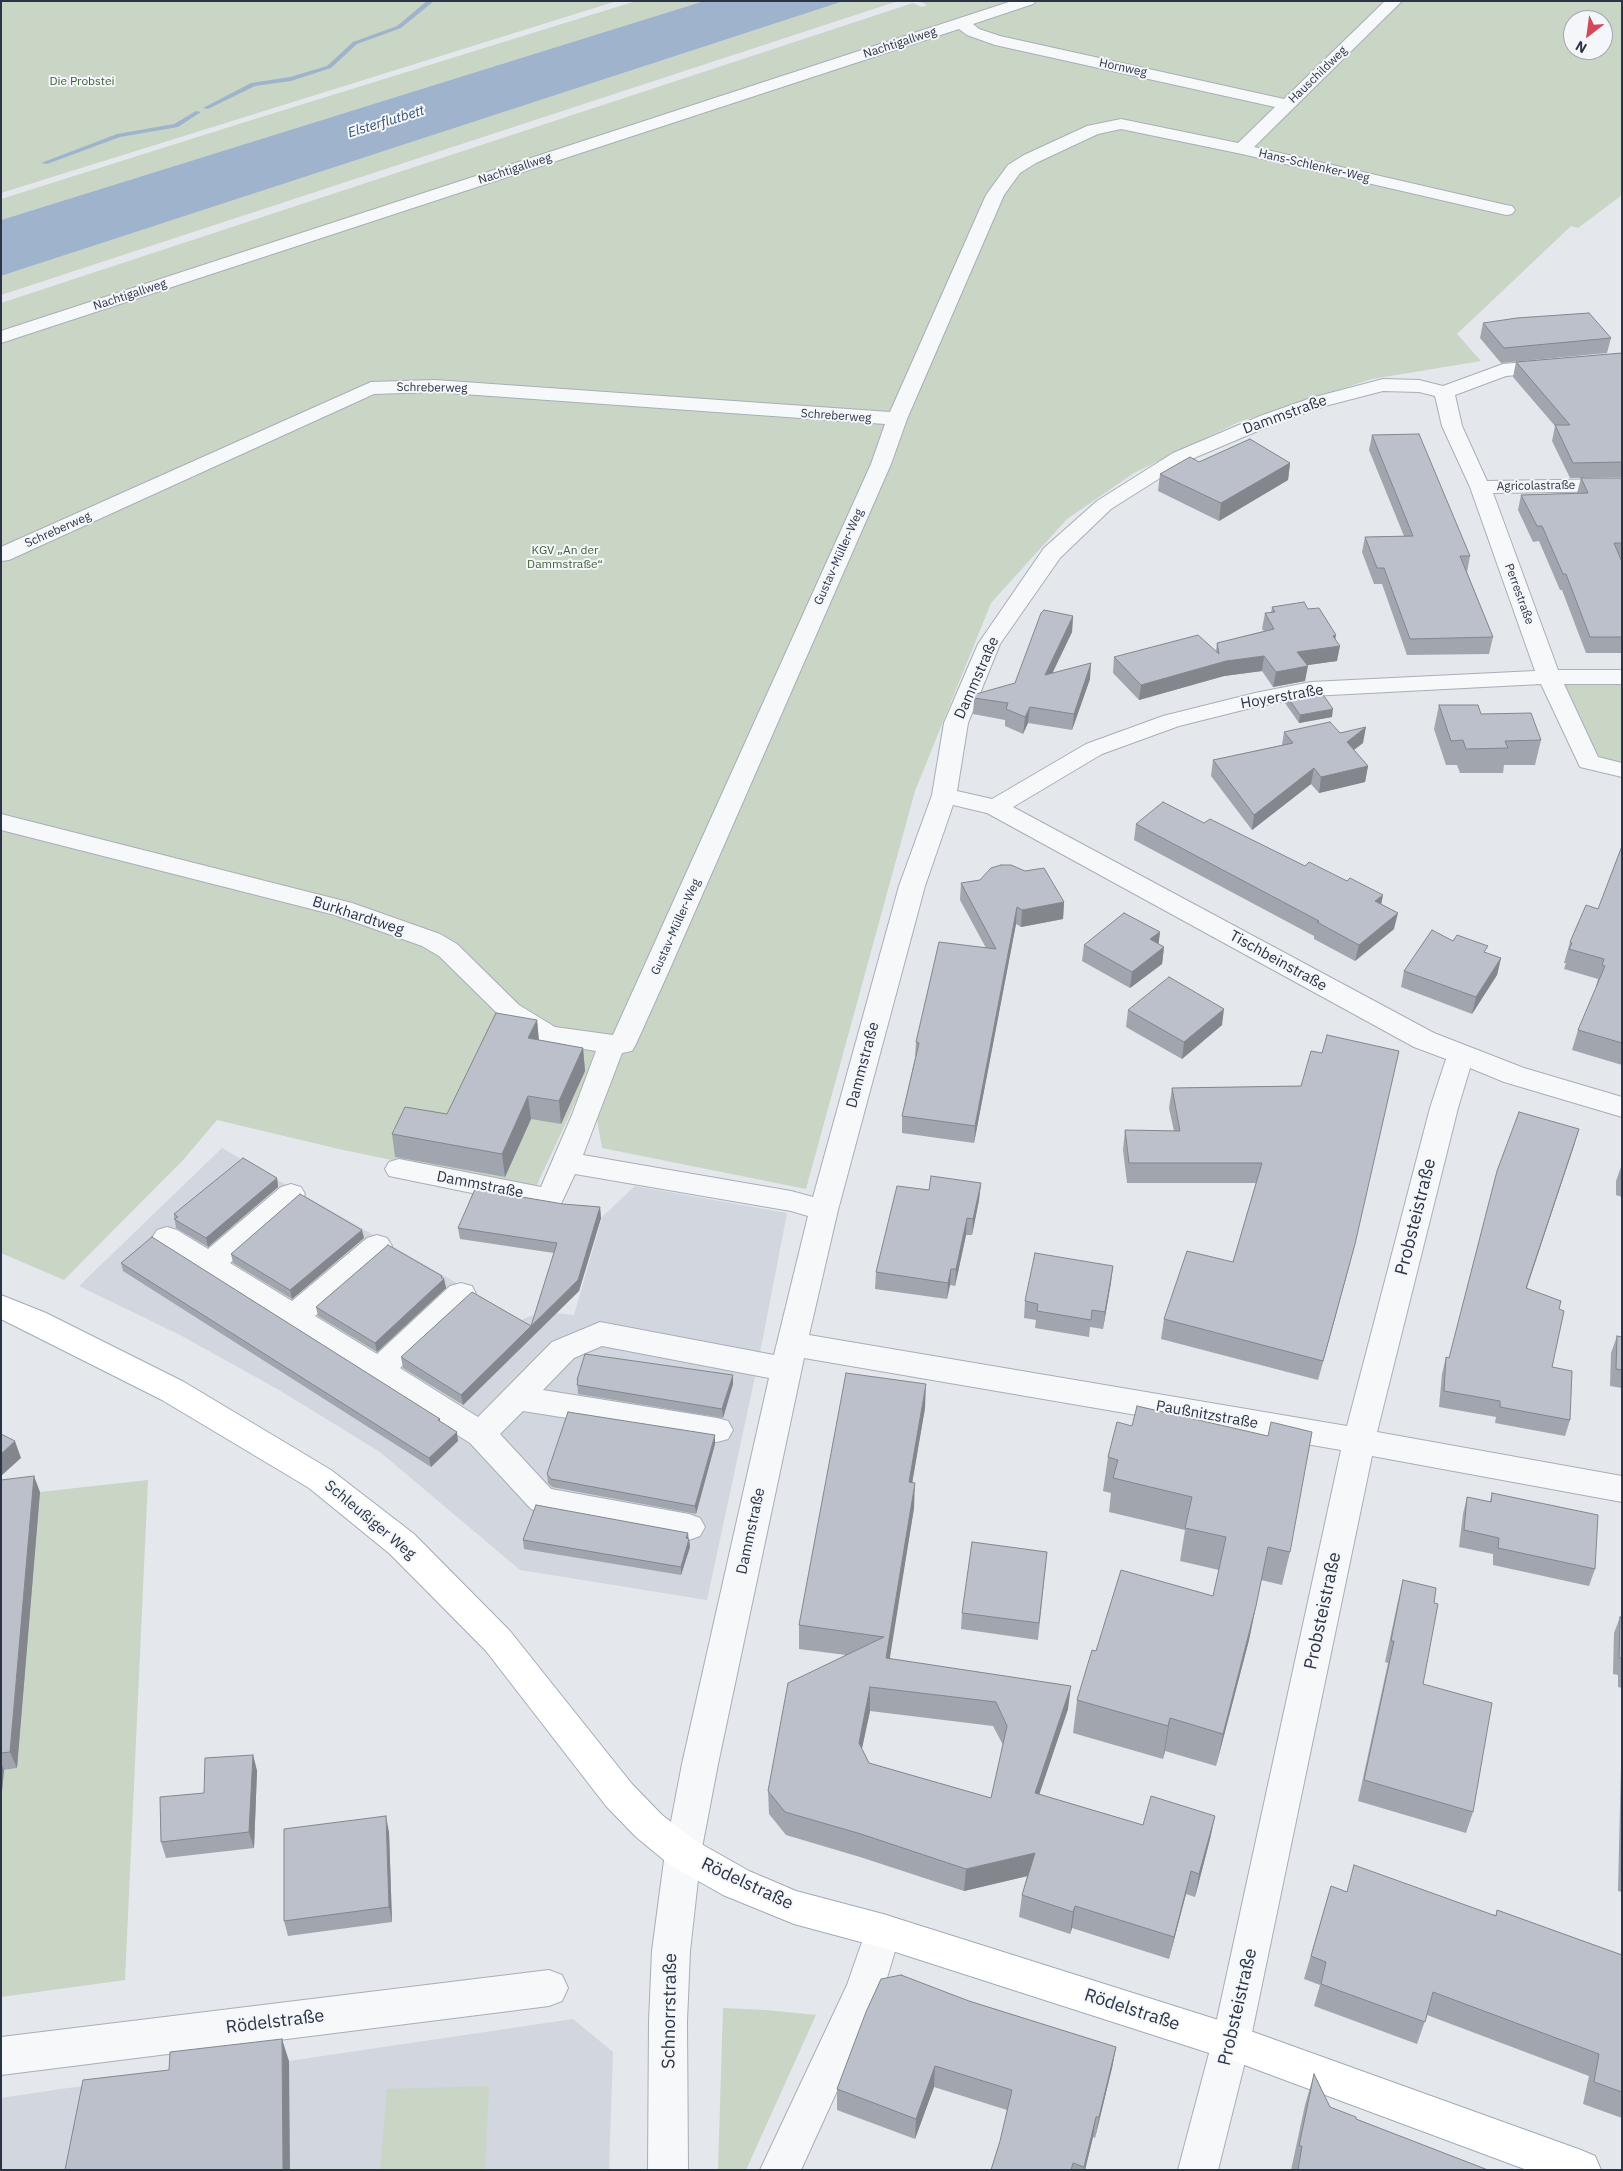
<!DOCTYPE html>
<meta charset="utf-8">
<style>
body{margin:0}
#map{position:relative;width:1623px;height:2171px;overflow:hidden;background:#e4e7ec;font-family:"IBM Plex Sans",sans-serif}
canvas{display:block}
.frame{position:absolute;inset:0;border:2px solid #2b3445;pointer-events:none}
.north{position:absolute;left:1563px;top:10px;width:50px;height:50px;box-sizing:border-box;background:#f4f6f9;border:1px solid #a4a8b1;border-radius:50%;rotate:210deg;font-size:14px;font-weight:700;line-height:20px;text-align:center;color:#2b3445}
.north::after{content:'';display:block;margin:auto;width:18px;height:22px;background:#d1495b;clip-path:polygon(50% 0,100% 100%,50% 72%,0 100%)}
</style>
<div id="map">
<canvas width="1623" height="2171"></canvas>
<div class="frame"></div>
<div class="north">N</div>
</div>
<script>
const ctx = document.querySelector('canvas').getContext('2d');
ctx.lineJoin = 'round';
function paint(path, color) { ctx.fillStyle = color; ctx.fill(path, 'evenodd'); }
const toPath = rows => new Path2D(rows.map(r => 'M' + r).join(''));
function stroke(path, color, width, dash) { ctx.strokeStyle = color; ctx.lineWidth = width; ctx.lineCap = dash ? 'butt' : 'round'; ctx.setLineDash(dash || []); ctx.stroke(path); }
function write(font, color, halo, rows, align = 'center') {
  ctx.font = font + ' "IBM Plex Sans",sans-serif'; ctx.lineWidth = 4; ctx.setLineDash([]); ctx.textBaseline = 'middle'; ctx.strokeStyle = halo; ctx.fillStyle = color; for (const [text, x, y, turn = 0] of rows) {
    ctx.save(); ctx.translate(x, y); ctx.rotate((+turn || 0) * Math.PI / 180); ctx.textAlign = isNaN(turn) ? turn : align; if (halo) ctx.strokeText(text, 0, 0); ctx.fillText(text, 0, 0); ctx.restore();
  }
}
const built = toPath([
 [222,1148,521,1320,541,1312,574,1315,602,1217,635,1186,787,1213,759,1358,707,1600,520,1570,380,1452,279,1390,180,1335,79,1286],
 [573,2019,613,2052,609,2170,1,2170,1,2098,68,2088,289,2061]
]);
const green = toPath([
 [1,1,617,1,1,193],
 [636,1,704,1,1,220,1,199,242,123],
 [844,1,898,1,1,295,1,276],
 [919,1,1622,1,1622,195,1578,228,1571,226,1457,334,1481,361,1372,379,1239,422,1134,473,1067,519,991,603,915,791,806,1189,602,1148,589,1073,535,1189,343,1150,217,1120,184,1159,64,1280,1,1253,1,303,913,3,922,7,927,5],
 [1573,20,1603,20,1603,50,1573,50],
 [1622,677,1622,770,1588,762,1549,678],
 [148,1480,125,1980,1,1997,1,1803,4,1770,17,1768,40,1492],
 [723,2008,766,2010,816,2015,746,2170,718,2170],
 [489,2086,485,2170,380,2170,387,2089]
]);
const water = toPath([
 [704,1,844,1,1,276,1,220]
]);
const stream = toPath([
 [427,1,434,1,401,28,357,44,331,68,291,81,255,86,208,109,203,108,251,83,290,77,327,66,353,42,397,26,427,1],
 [196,111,201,112,178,127,120,137,47,164,41,163,117,134,174,124,196,111]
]);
const minor = toPath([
 [1012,1,1036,1,1033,4,973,24,979,29,1000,36,1284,99,1385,1,1402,1,1254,147,1506,205,1512,206,1515,210,1512,214,1506,215,1242,154,1121,129,1098,134,1036,163,1020,173,1004,195,907,419,891,464,668,973,636,1044,632,1051,622,1053,583,1155,791,1191,813,1197,899,886,932,795,944,723,978,644,1044,548,1097,501,1173,453,1260,416,1311,398,1383,379,1419,380,1443,386,1503,364,1622,354,1622,366,1506,376,1455,395,1462,426,1487,481,1622,479,1622,491,1493,493,1558,670,1622,670,1622,684,1564,684,1598,757,1622,763,1622,777,1580,767,1541,684,1311,696,1255,707,1179,726,1102,754,1013,807,1434,1033,1524,1068,1622,1097,1622,1117,1504,1082,1470,1068,1458,1108,1377,1432,1622,1476,1622,1502,1372,1456,1250,2042,1218,2170,1178,2170,1212,2042,1341,1450,804,1358,718,1764,701,1853,690,1951,687,2021,688,2170,648,2170,649,2021,652,1951,665,1853,682,1764,769,1378,602,1346,574,1358,543,1390,717,1418,728,1421,733,1430,728,1439,717,1442,523,1411,500,1434,551,1489,689,1514,700,1518,705,1527,700,1536,689,1540,542,1513,531,1509,470,1443,199,1273,157,1246,152,1238,157,1230,167,1227,177,1230,208,1249,281,1187,291,1184,301,1187,305,1194,301,1201,230,1263,292,1301,367,1238,377,1235,387,1238,392,1246,387,1254,315,1316,377,1354,450,1286,461,1283,472,1286,476,1294,472,1302,400,1368,478,1417,552,1342,600,1322,774,1355,808,1216,791,1211,575,1174,560,1206,550,1209,389,1176,385,1169,389,1162,399,1159,541,1187,572,1115,596,1051,538,1041,501,1017,439,956,422,946,335,915,1,830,1,814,352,903,440,934,457,944,519,1005,555,1027,613,1035,871,464,885,424,435,392,374,394,9,560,1,561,1,547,371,382,435,380,890,412,986,195,1008,165,1024,155,1087,126,1121,119,1238,143,1275,107,995,45,967,35,959,29,1,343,1,331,1012,1],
 [1383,391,1419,392,1435,396,1442,426,1470,487,1535,671,1311,682,1255,693,1163,716,1086,744,992,799,957,791,968,723,1000,644,1060,558,1111,509,1187,461,1274,424,1325,406,1383,391],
 [953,805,987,813,1414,1047,1446,1059,1430,1108,1347,1426,809,1335,838,1210,925,886,953,805],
 [883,1914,896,1919,901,1931,884,1988,801,2170,760,2170,847,1985,870,1919,883,1914],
 [549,1970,562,1975,568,1988,562,2001,549,2006,1,2075,1,2037,549,1970]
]);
const major = toPath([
 [1,1295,46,1313,184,1382,331,1470,414,1534,510,1631,632,1784,662,1815,696,1841,749,1871,796,1891,883,1914,1231,2024,1581,2150,1595,2156,1601,2170,1527,2170,1231,2060,883,1948,794,1924,723,1895,670,1865,636,1837,606,1806,486,1651,390,1554,309,1488,162,1400,1,1319,1,1295]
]);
const wall = toPath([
 [1483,323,1611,338,1607,353,1501,363,1480,338],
 [1622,353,1622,477,1570,478,1552,441,1555,426,1513,377,1516,362],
 [1372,435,1470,556,1467,572,1493,637,1489,654,1407,655,1382,584,1374,584,1362,552,1365,537,1404,536,1369,450],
 [1199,462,1290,463,1288,480,1219,521,1158,491,1160,474],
 [1581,478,1622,478,1622,559,1620,559,1622,562,1622,653,1586,653,1562,590,1560,590,1539,541,1533,542,1518,510,1521,495,1577,493],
 [1272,607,1308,609,1335,639,1337,661,1307,665,1305,681,1273,687,1262,671,1224,676,1139,700,1113,673,1114,657,1216,651,1217,643,1264,631,1262,629,1265,613,1271,613],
 [1073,616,1072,632,1052,673,1090,679,1072,730,1028,723,1023,734,1005,726,1005,720,973,714,974,698,1015,683],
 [1286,695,1332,717,1299,723,1285,703],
 [1439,705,1481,714,1541,740,1535,765,1504,765,1503,773,1460,773,1457,765,1446,765,1434,729],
 [1284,732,1340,733,1363,743,1354,750,1368,766,1365,782,1319,793,1311,784,1252,830,1211,776,1213,760,1282,745],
 [1204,823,1381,904,1394,929,1355,961,1314,939,1314,936,1134,840,1136,824],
 [1622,846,1622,1065,1572,1050,1578,1030,1597,986,1596,986,1598,979,1564,969,1566,963,1564,963,1570,942,1598,909],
 [961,883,1064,902,1063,919,1021,927,1016,924,974,1143,902,1133,902,1116,915,1058,916,1042,986,948,960,900],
 [1160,932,1158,944,1164,947,1162,964,1130,988,1082,961,1084,945],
 [1453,941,1501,958,1497,975,1472,1014,1401,987,1404,971],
 [1128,1010,1222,1025,1182,1059,1126,1027],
 [537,1020,539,1040,583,1048,585,1071,561,1124,531,1119,505,1177,395,1157,392,1134,447,1114],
 [1301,1086,1350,1263,1318,1380,1161,1339,1164,1319,1233,1262,1256,1183,1127,1183,1123,1150,1125,1130,1174,1131,1169,1108,1172,1088],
 [1579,1129,1527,1288,1559,1309,1552,1367,1570,1420,1565,1436,1495,1423,1496,1417,1439,1407,1442,1374,1446,1357,1449,1358],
 [1622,1164,1622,1197,1616,1195,1616,1181],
 [277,1178,278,1187,208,1247,176,1228,174,1214],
 [981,1183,979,1200,972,1235,966,1235,955,1286,950,1285,947,1299,875,1289,876,1272,929,1190],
 [563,1204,600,1207,601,1218,579,1291,463,1405,403,1368,401,1357,531,1326,554,1253,460,1239,458,1228],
 [364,1238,292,1299,233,1263,231,1254],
 [121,1263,440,1419,440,1422,458,1441,431,1467,123,1271],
 [1113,1266,1103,1329,1090,1327,1089,1337,1035,1328,1036,1320,1024,1318,1025,1301],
 [443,1278,444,1279,446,1288,377,1352,318,1316,316,1307],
 [1617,1336,1622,1337,1622,1388,1610,1386,1611,1353],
 [577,1380,733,1384,723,1418,578,1394],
 [925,1408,912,1483,914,1508,889,1658,1068,1709,1039,1794,1143,1825,1215,1816,1210,1839,1195,1897,1186,1894,1169,1959,1072,1928,1070,1934,1019,1917,1022,1895,1027,1876,964,1891,860,1857,786,1835,769,1814,768,1791,846,1655,799,1649,799,1625],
 [870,1711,993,1726,1003,1745,991,1798,869,1763,862,1749],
 [1117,1422,1290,1552,1282,1585,1261,1580,1249,1640,1216,1766,1165,1751,1163,1759,1073,1733,1077,1700,1096,1651,1213,1596,1219,1570,1180,1561,1185,1530,1109,1512,1111,1493,1103,1491,1108,1457],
 [715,1435,715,1444,696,1514,552,1487,548,1483,547,1474],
 [1,1480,40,1492,17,1768,4,1770,1,1802],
 [1492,1493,1595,1569,1589,1586,1493,1565,1493,1554,1459,1547,1463,1514,1467,1497,1490,1502],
 [688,1533,690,1547,681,1575,524,1549,523,1540],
 [1047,1552,1038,1640,961,1629,962,1613],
 [1403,1580,1434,1603,1423,1684,1473,1812,1466,1833,1358,1801,1388,1663,1385,1662,1398,1601],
 [1620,1617,1622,1617,1622,1688,1618,1687,1618,1675,1613,1674,1614,1633],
 [253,1755,257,1771,254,1848,166,1858,161,1842],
 [1622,1761,1622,1892,1618,1891,1621,1764],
 [389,1832,392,1922,288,1936,284,1921],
 [1331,1886,1347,1892,1496,1915,1497,1910,1622,1955,1622,2118,1583,2104,1589,2076,1427,2015,1417,2044,1314,2006,1320,1985,1304,1979],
 [969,2001,1116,2047,1112,2068,1095,2138,1093,2137,1085,2170,991,2170,1000,2141,1007,2110,934,2087,915,2139,837,2110,837,2089],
 [1314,2074,1330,2107,1356,2119,1488,2170,1291,2170,1305,2105]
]);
const shadedWall = toPath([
 [1290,463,1288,480,1219,521,1221,503],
 [1073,616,1072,632,1044,691,1045,675],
 [1336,635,1334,647,1340,646,1337,661,1294,667,1297,652,1333,636],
 [1264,656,1262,671,1224,676,1139,700,1141,685,1226,661],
 [1091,663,1090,679,1072,730,1074,714],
 [1308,666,1305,681,1273,687,1276,672],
 [1030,707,1028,723,1023,734,1025,717],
 [1333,709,1332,717,1299,723,1300,715],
 [1366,727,1363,743,1344,757,1347,742],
 [1368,766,1365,782,1319,793,1321,777],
 [1314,768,1311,784,1252,830,1254,815],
 [1383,895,1380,911,1375,901],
 [1064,902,1063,919,1021,927,1022,910],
 [1017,907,1016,924,974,1143,975,1126],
 [1398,913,1394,929,1355,961,1359,945],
 [1160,932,1158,949,1150,939],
 [1164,947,1162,964,1130,988,1132,972],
 [1501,958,1497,975,1472,1014,1476,997],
 [1224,1009,1222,1025,1182,1059,1184,1042],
 [537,1020,539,1043,528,1038],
 [583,1048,585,1071,561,1124,559,1101],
 [1394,1070,1350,1263,1318,1380,1323,1361],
 [528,1096,531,1119,505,1177,502,1154],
 [1579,1129,1574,1146,1521,1304,1526,1288],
 [277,1178,278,1187,208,1247,206,1238],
 [981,1183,979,1200,972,1235,973,1219],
 [600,1207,601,1218,579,1291,463,1405,461,1395,578,1280],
 [967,1218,966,1235,955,1286,956,1269],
 [362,1230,364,1238,292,1299,290,1290],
 [1113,1266,1111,1283,1103,1329,1105,1312],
 [951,1269,950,1285,947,1299,948,1283],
 [442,1276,443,1280,444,1279,446,1288,377,1352,375,1343],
 [733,1375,733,1384,723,1418,722,1409],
 [926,1384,925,1408,908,1507,909,1482],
 [457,1432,458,1441,431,1467,429,1458],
 [715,1435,715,1444,696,1514,695,1506],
 [15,1441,21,1458,1,1476,1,1454],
 [34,1476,40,1492,17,1768,10,1752],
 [915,1483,914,1508,886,1682,886,1658],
 [688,1533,688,1542,689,1539,690,1547,681,1575,681,1567],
 [1256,1606,1249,1640,1216,1766,1223,1734],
 [1071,1686,1068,1709,1032,1816,1035,1793],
 [870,1687,870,1711,858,1766,859,1743],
 [1170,1718,1165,1751,1163,1759,1168,1726],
 [253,1755,257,1771,254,1848,249,1832],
 [1,1763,4,1770,1,1802],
 [386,1816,389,1832,392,1922,389,1907],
 [1215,1816,1210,1839,1195,1897,1199,1874],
 [1035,1853,1032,1875,964,1891,966,1869],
 [1191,1871,1186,1894,1169,1959,1174,1937],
 [1075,1906,1072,1928,1070,1934,1073,1912],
 [282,2039,289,2061,290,2170,283,2170],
 [1116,2047,1112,2068,1095,2138,1099,2117],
 [935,2066,934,2087,915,2139,916,2119],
 [1096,2117,1093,2137,1085,2170,1084,2170]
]);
const building = toPath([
 [1589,313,1611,338,1504,348,1483,323,1517,318,1589,313],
 [1622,353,1622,462,1573,463,1555,425,1570,425,1516,362,1622,353],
 [1419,434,1470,556,1460,556,1493,637,1410,639,1384,568,1377,568,1365,537,1413,536,1372,435,1419,434],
 [1250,439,1290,463,1221,503,1160,474,1190,457,1199,462,1250,439],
 [1581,478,1622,478,1622,543,1614,543,1622,562,1622,637,1590,637,1566,574,1563,574,1542,526,1537,526,1521,495,1588,493,1581,478],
 [1304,602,1308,609,1319,608,1336,635,1333,636,1340,646,1297,652,1308,666,1276,672,1264,656,1226,661,1141,685,1114,657,1198,635,1219,654,1217,643,1274,629,1265,613,1275,612,1272,607,1304,602],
 [1044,610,1073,616,1045,675,1091,663,1074,714,1030,707,1025,717,1006,709,1008,703,974,698,976,694,1015,683,1041,613,1044,610],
 [1319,689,1333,709,1300,715,1286,695,1319,689],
 [1439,705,1478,705,1481,714,1531,713,1541,740,1505,741,1508,748,1466,749,1463,740,1451,741,1439,705],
 [1330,722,1340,733,1366,727,1347,742,1368,766,1321,777,1314,768,1254,815,1213,760,1293,743,1284,732,1330,722],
 [1163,802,1204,823,1210,819,1305,866,1309,862,1347,881,1350,878,1383,895,1375,901,1398,913,1359,945,1317,922,1319,921,1136,824,1163,802],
 [1622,846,1622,1043,1578,1030,1605,966,1602,965,1604,959,1569,949,1572,943,1570,942,1586,905,1598,909,1622,846],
 [1001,865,1011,865,1025,871,1044,868,1064,902,1022,910,1017,907,975,1126,902,1116,919,1043,916,1042,939,942,996,949,961,883,980,880,991,868,1001,865],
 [1124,913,1160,932,1150,939,1164,947,1132,972,1084,945,1124,913],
 [1432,930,1453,941,1457,935,1488,946,1484,952,1501,958,1476,997,1404,971,1432,930],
 [1169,977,1224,1009,1184,1042,1128,1010,1169,977],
 [496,1013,537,1020,528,1038,583,1048,559,1101,528,1096,502,1154,392,1134,405,1107,447,1114,496,1013],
 [1327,1035,1399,1051,1355,1244,1323,1361,1164,1319,1187,1251,1233,1262,1262,1163,1129,1163,1125,1130,1180,1131,1172,1088,1301,1086,1311,1051,1322,1053,1327,1035],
 [1519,1112,1579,1129,1526,1288,1561,1301,1559,1309,1564,1311,1552,1367,1572,1371,1570,1420,1500,1407,1500,1401,1444,1391,1446,1357,1449,1358,1497,1171,1519,1112],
 [243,1158,277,1178,206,1238,174,1219,178,1217,174,1214,243,1158],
 [1622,1164,1622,1180,1621,1180,1622,1164],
 [931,1176,981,1183,973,1219,967,1218,956,1269,951,1269,948,1283,876,1272,897,1186,929,1190,931,1176],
 [475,1189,563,1204,600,1207,578,1280,461,1395,401,1357,472,1292,531,1326,557,1243,458,1228,475,1189],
 [300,1194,362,1230,290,1290,231,1254,300,1194],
 [152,1237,440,1419,438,1420,457,1432,429,1458,121,1263,152,1237],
 [388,1245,442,1276,441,1277,444,1279,375,1343,316,1307,388,1245],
 [1035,1253,1113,1266,1105,1312,1092,1310,1091,1320,1037,1311,1038,1304,1025,1301,1035,1253],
 [1617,1336,1622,1337,1622,1370,1616,1369,1617,1336],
 [585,1354,733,1375,722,1409,577,1385,578,1380,577,1380,585,1354],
 [846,1373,926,1384,909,1482,915,1483,886,1658,1071,1686,1035,1793,1143,1825,1151,1796,1215,1816,1199,1874,1191,1871,1174,1937,1075,1906,1073,1912,1022,1895,1035,1853,966,1869,861,1834,785,1812,768,1791,788,1683,884,1637,799,1625,846,1373],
 [870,1687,996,1702,1007,1726,991,1798,869,1763,859,1743,870,1687],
 [1137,1406,1268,1436,1271,1422,1312,1432,1290,1552,1268,1547,1256,1606,1223,1734,1170,1718,1168,1726,1077,1700,1092,1650,1096,1651,1121,1570,1213,1596,1226,1537,1185,1528,1192,1497,1113,1478,1118,1460,1108,1457,1117,1422,1132,1426,1137,1406],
 [568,1412,715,1435,695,1506,551,1479,547,1474,568,1412],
 [1,1434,15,1441,1,1454,1,1434],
 [34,1476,10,1752,1,1753,1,1480,34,1476],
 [1492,1493,1598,1515,1595,1569,1498,1548,1499,1538,1464,1530,1467,1497,1491,1502,1492,1493],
 [536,1505,688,1533,686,1538,689,1539,681,1567,523,1540,536,1505],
 [972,1542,1047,1552,1039,1623,962,1613,972,1542],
 [1403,1580,1436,1588,1434,1603,1438,1604,1423,1684,1492,1703,1473,1812,1364,1780,1394,1641,1391,1641,1403,1580],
 [1620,1617,1622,1617,1622,1658,1619,1658,1620,1617],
 [253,1755,249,1832,161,1842,160,1797,204,1793,205,1758,253,1755],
 [386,1816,389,1907,284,1921,284,1829,386,1816],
 [1354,1865,1496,1916,1497,1910,1622,1955,1622,2092,1594,2082,1599,2054,1433,1992,1425,2022,1321,1984,1326,1962,1311,1956,1331,1886,1347,1892,1354,1865],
 [901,1975,969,2001,1116,2047,1099,2117,1096,2117,1084,2167,1073,2163,1071,2170,991,2170,1000,2141,1012,2090,935,2066,916,2119,837,2089,866,2012,881,1979,901,1975],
 [282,2039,283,2170,65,2170,83,2080,169,2070,170,2052,282,2039],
 [1314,2074,1330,2107,1356,2117,1356,2119,1488,2170,1298,2170,1302,2146,1299,2146,1314,2074]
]);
const farStreetnames = [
 ["Nachtigallweg",900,43,-18],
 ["Hornweg",1123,68,12],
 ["Hauschildweg",1318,75,-44],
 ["Hans-Schlenker-Weg",1314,166,13],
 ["Nachtigallweg",515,169,-18],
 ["Nachtigallweg",130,295,-18],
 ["Schreberweg",432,388,1],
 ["Schreberweg",836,416,4],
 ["Agricolastraße",1536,486,-1],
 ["Schreberweg",58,530,-24],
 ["Gustav-Müller-Weg",839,557,-66],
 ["Perrestraße",1519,594,70],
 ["Gustav-Müller-Weg",676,927,-66]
];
const farParknames = [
 ["Die Probstei",82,82],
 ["KGV „An der",565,551],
 ["Dammstraße“",565,565]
];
const farWaternames = [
 ["Elsterflutbett",386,122,-17]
];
const streetNames = [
 ["Dammstraße",1285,415,-20],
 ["Dammstraße",977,678,-66],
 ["Hoyerstraße",1282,697,-10],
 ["Burkhardtweg",358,916,18],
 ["Tischbeinstraße",1278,961,29],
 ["Dammstraße",863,1065,-75],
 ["Dammstraße",480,1185,11],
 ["Paußnitzstraße",1207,1415,10],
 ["Schleußiger Weg",370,1520,40],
 ["Dammstraße",751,1531,-78]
];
const nearStreetnames = [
 ["Probsteistraße",1416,1217,-76],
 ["Probsteistraße",1323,1611,-78],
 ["Rödelstraße",747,1884,25],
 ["Probsteistraße",1238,2007,-77],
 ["Rödelstraße",1132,2010,18],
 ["Schnorrstraße",670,2011,-89],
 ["Rödelstraße",275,2022,-7]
];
paint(built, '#d2d6de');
paint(green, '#c9d6c5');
paint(water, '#9fb4cc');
paint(stream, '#9fb4cc');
stroke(minor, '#a9aeb7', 2);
stroke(major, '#a3abb8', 2);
paint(minor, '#f7f8fa');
paint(major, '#fff');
paint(wall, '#a1a5ae');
paint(shadedWall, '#83868d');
paint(building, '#bbc0ca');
stroke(building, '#83868d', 1);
write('12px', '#2b3445', '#f4f6f9', farStreetnames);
write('12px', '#3f6138', '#f4f6f9', farParknames);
write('italic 14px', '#34527a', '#f4f6f9', farWaternames);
write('15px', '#2b3445', '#f4f6f9', streetNames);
write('18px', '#2b3445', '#f4f6f9', nearStreetnames);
</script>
